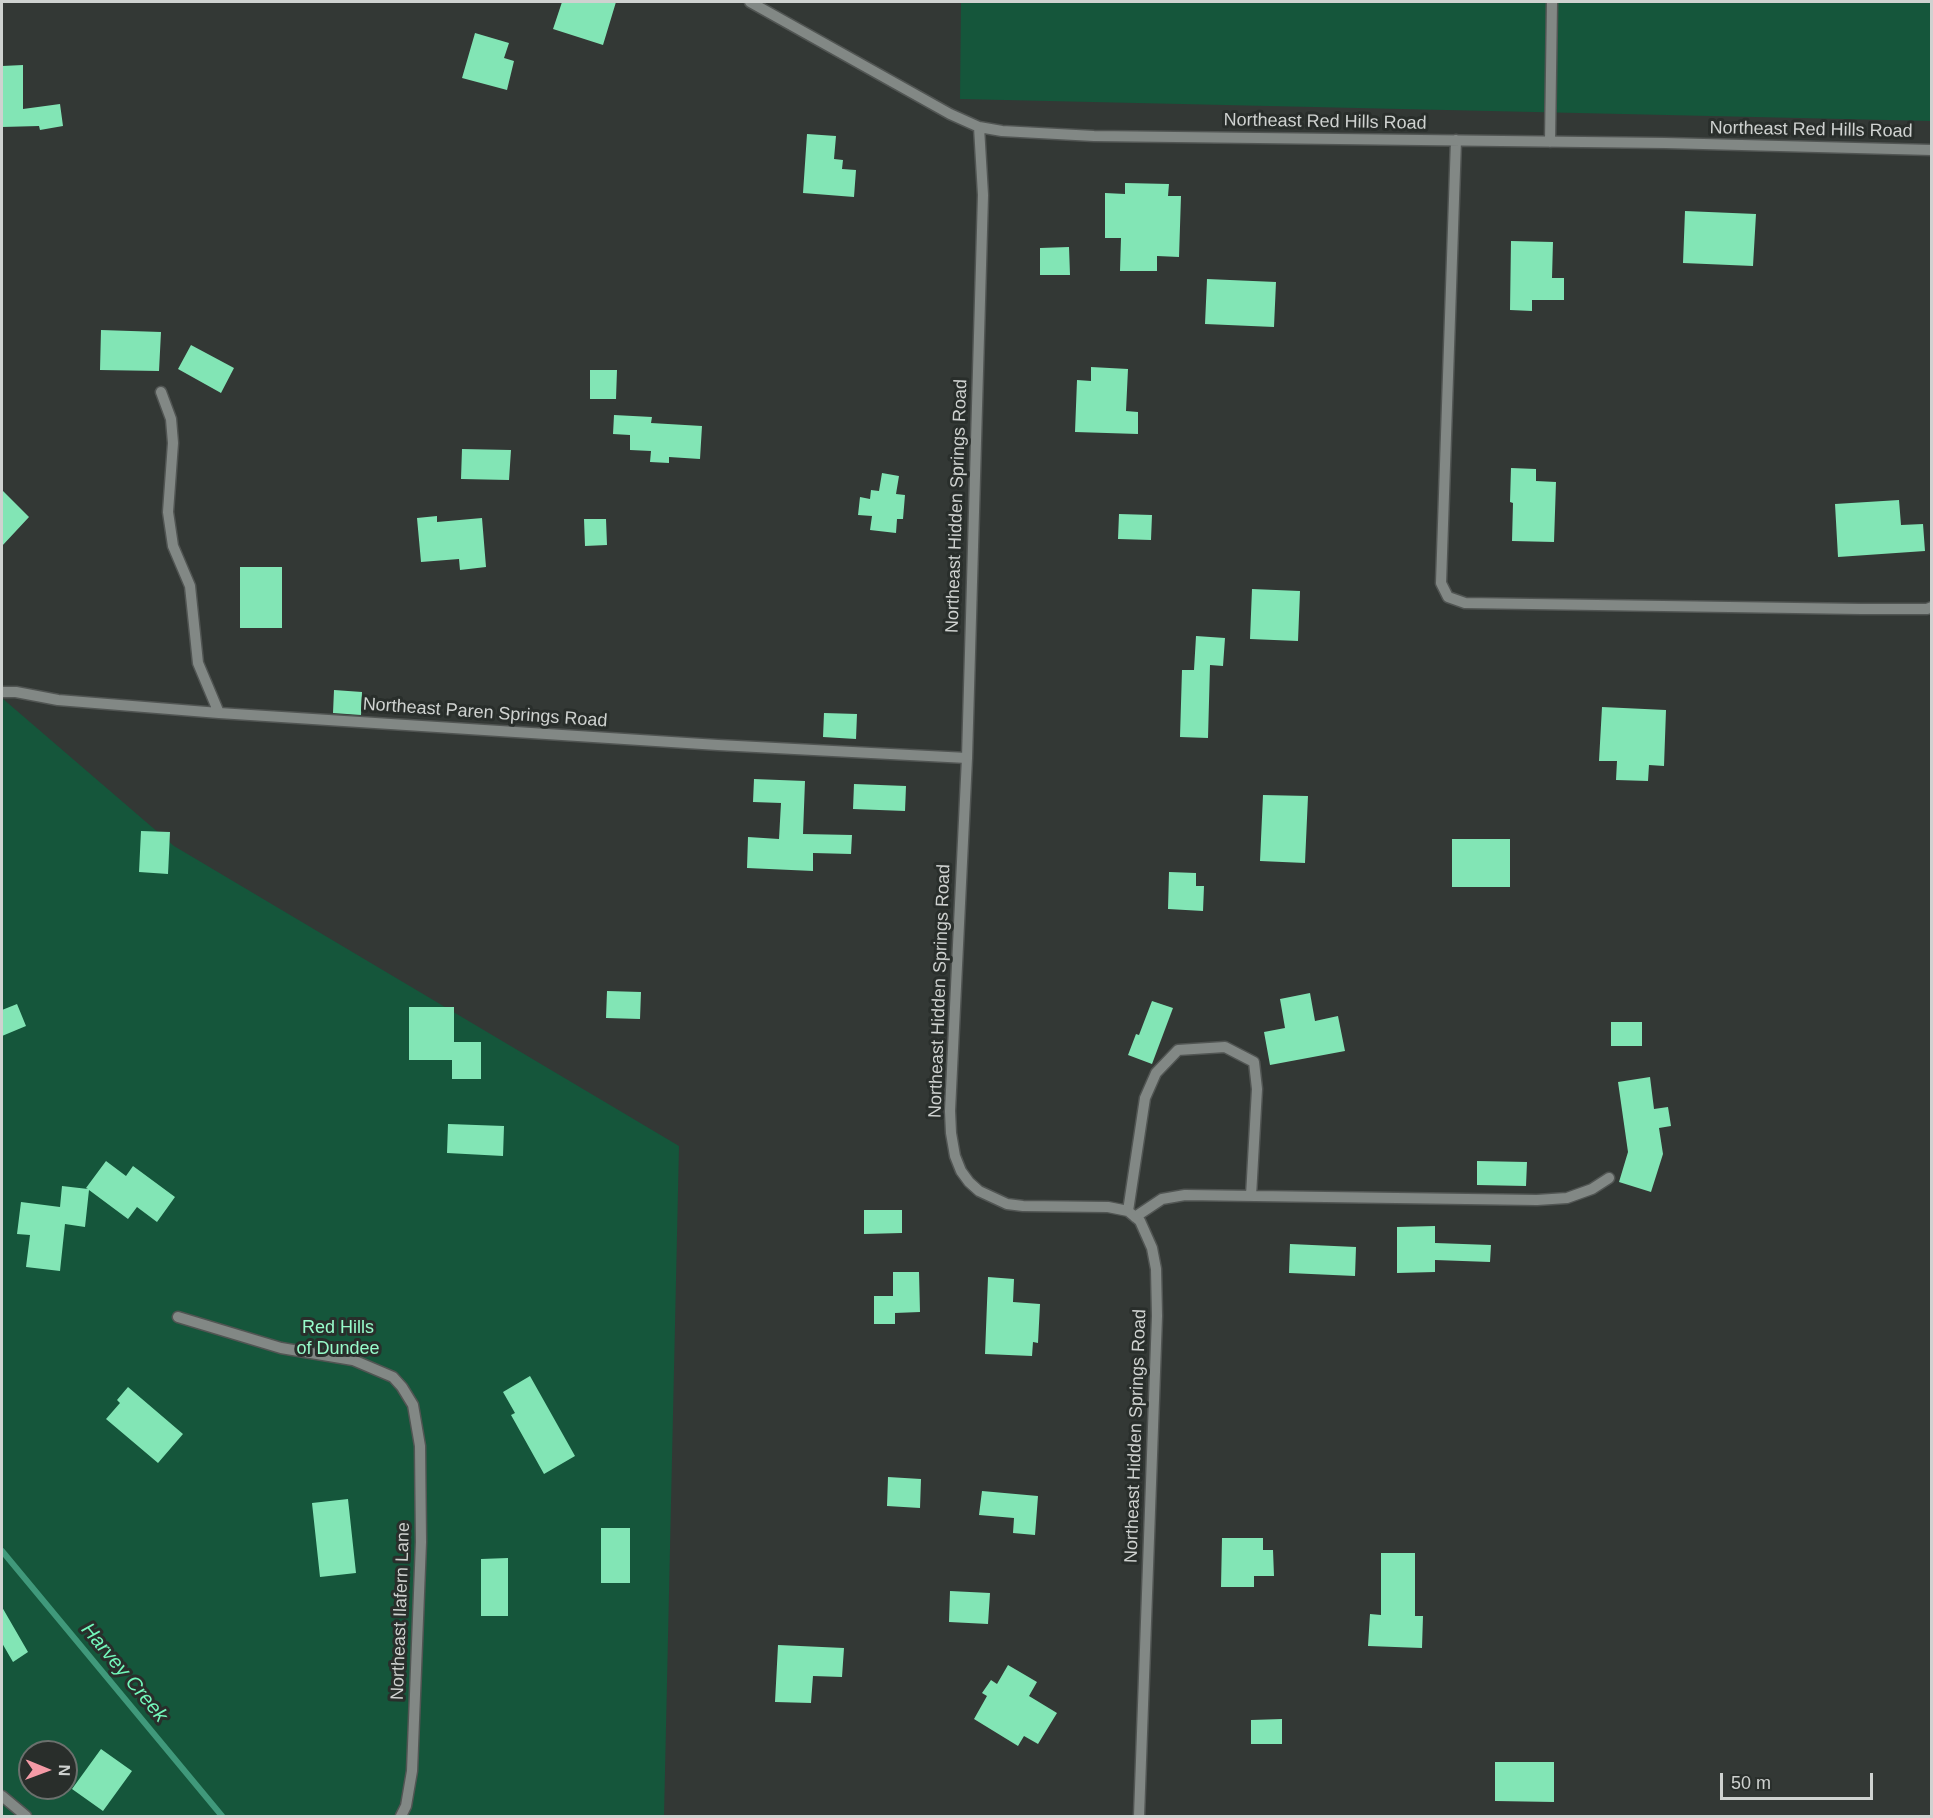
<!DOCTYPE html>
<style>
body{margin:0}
#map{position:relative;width:1933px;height:1818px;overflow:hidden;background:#333835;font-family:Helvetica,sans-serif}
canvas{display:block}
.frame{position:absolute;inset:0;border:3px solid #cfd2d0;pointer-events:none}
.north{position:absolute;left:18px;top:1740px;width:60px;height:60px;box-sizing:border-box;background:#292e2b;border:2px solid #6b706d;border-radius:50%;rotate:91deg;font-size:16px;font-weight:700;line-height:24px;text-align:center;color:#cfd2d0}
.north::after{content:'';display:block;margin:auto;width:21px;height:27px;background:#f49aa6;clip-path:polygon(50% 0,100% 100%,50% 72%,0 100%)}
.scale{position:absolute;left:1720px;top:1773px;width:153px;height:27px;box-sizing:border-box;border:3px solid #cfd2d0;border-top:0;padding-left:8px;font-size:18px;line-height:21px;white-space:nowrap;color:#cfd2d0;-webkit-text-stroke:4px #292e2b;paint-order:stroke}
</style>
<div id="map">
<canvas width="1933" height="1818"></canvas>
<div class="frame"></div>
<div class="north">N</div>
<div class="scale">50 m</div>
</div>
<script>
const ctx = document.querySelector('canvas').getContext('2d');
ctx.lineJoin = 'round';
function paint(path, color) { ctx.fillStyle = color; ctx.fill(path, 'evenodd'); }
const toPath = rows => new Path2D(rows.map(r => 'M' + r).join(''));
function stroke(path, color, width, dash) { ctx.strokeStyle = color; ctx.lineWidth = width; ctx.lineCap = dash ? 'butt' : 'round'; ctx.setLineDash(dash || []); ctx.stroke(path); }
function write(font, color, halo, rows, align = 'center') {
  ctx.font = font + ' Helvetica,sans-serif'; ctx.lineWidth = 6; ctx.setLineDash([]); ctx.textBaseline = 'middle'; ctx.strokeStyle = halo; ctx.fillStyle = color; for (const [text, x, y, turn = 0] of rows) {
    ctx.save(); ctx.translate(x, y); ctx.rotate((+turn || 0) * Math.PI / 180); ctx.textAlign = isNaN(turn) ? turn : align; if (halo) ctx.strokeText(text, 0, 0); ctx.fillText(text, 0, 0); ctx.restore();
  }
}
const green = toPath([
 [961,2,1931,2,1931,121,960,99],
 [2,698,174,846,679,1146,664,1816,2,1816],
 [30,1752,66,1752,66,1788,30,1788]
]);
const stream = toPath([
 [2,1551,222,1816]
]);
const building = toPath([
 [562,2,616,2,603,45,553,29],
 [475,33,509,43,504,58,514,61,507,90,462,78],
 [23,65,23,109,60,104,63,126,40,130,39,126,2,127,2,66],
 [807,134,836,136,834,159,843,160,842,169,856,170,854,197,803,193],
 [1125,183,1169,184,1168,196,1181,196,1179,257,1157,256,1157,271,1120,271,1121,238,1105,238,1105,193,1125,194],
 [1685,211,1756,214,1753,266,1683,263],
 [1511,241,1553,242,1552,278,1564,278,1564,300,1532,300,1532,311,1510,310],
 [1069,247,1070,275,1040,275,1040,248],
 [1207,279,1276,282,1274,327,1205,324],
 [101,330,161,332,159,371,100,370],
 [191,345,234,368,221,393,178,369],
 [1091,367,1128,369,1126,411,1138,412,1138,434,1075,432,1077,380,1091,381],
 [590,370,617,370,616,399,590,399],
 [614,415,652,417,651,423,702,426,700,459,669,457,669,463,650,462,651,451,630,450,630,435,613,434],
 [462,449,511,450,509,480,461,479],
 [1511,468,1536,469,1536,481,1556,482,1554,542,1512,541,1513,503,1510,502],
 [882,473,899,476,896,494,905,495,903,519,897,519,896,533,870,530,872,516,858,515,860,497,870,499,871,490,879,491],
 [2,490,29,517,2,546],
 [1899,500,1901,525,1923,524,1925,551,1838,557,1835,504],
 [1119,514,1152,515,1151,540,1118,539],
 [437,516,437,522,482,518,486,567,460,570,459,559,421,562,417,518],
 [584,519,606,519,607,545,585,546],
 [240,567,282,567,282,628,240,628],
 [1252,589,1300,591,1298,641,1250,639],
 [1196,636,1225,638,1223,666,1210,665,1208,738,1180,737,1182,670,1194,670],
 [334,690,362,692,361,715,333,713],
 [1602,707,1666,710,1664,766,1649,765,1648,781,1616,780,1617,761,1599,761],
 [824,713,857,714,856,739,823,737],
 [754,779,805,781,803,834,852,835,851,854,813,853,813,871,747,868,748,837,779,839,781,803,753,802],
 [854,784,906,786,905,811,853,809],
 [1263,795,1308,796,1305,863,1260,861],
 [141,831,170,832,168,874,139,872],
 [1452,839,1510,839,1510,887,1452,887],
 [1169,872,1196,873,1196,886,1204,886,1203,911,1168,909],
 [607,991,641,992,640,1019,606,1018],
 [1310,993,1315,1021,1338,1016,1345,1051,1270,1065,1264,1032,1285,1028,1280,999],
 [1152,1001,1173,1008,1152,1064,1128,1055,1136,1034,1139,1035],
 [17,1004,26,1026,2,1036,2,1010],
 [409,1007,454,1007,454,1042,481,1042,481,1079,452,1079,452,1060,409,1060],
 [1611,1022,1642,1022,1642,1046,1611,1046],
 [1650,1077,1654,1109,1668,1107,1671,1126,1659,1128,1663,1154,1651,1192,1619,1182,1628,1152,1618,1082],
 [448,1124,504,1126,503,1156,447,1153],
 [106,1161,126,1176,133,1166,175,1197,157,1222,137,1207,128,1219,89,1190,85,1227,65,1224,60,1271,26,1267,30,1235,17,1234,21,1202,60,1207,62,1186,88,1189,86,1188],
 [1477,1161,1527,1162,1526,1186,1477,1185],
 [864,1210,902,1210,902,1233,864,1234],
 [1435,1226,1435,1243,1491,1245,1490,1262,1435,1260,1435,1272,1397,1273,1397,1227],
 [1290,1244,1356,1247,1355,1276,1289,1273],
 [893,1272,919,1272,920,1312,895,1313,895,1324,874,1324,874,1296,893,1296],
 [988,1277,1014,1279,1013,1302,1040,1304,1038,1343,1033,1342,1032,1356,985,1354],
 [530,1376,575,1456,544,1474,511,1415,515,1413,503,1392],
 [128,1387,183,1434,158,1463,106,1419,120,1403,117,1400],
 [888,1477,921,1479,920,1508,887,1506],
 [982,1491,1038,1496,1035,1535,1013,1533,1014,1518,979,1515],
 [348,1499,356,1573,320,1577,312,1503],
 [601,1528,630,1528,630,1583,601,1583],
 [1222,1538,1263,1538,1263,1550,1273,1550,1274,1576,1254,1576,1254,1587,1221,1587],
 [1381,1553,1415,1553,1415,1616,1423,1616,1422,1648,1368,1646,1370,1614,1381,1615],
 [508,1558,508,1616,481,1616,481,1559],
 [950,1591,990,1593,988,1624,949,1622],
 [2,1607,28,1652,13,1662,2,1643],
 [778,1645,844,1648,842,1677,813,1676,811,1703,775,1702],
 [1008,1665,1037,1682,1029,1696,1057,1713,1038,1744,1024,1736,1018,1746,974,1719,987,1696,982,1693,991,1680,997,1684],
 [1282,1719,1282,1744,1251,1744,1251,1720],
 [101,1749,132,1771,103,1811,72,1789],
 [1495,1762,1554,1762,1554,1802,1495,1801]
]);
const minor = toPath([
 [750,2,950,114,979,127,1002,131,1094,136,1665,143,1932,150],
 [979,127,983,195,967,758,950,1111,951,1133,955,1156,961,1171,969,1182,979,1191,1007,1204,1023,1206,1108,1207,1128,1211,1140,1221,1152,1248,1156,1269,1157,1316,1139,1816],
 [1456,140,1441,583,1448,597,1465,603,1861,609,1927,609,1932,607],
 [1550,142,1552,2],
 [161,392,171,419,173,443,168,512,173,546,190,586,198,663,219,713],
 [2,692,16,692,58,700,219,713,718,745,967,758],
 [1128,1211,1145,1098,1156,1073,1178,1050,1225,1047,1254,1062,1257,1089,1251,1196],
 [1135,1217,1162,1199,1185,1195,1537,1200,1567,1198,1592,1189,1609,1178],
 [178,1317,281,1348,353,1360,393,1377,402,1387,413,1405,420,1446,421,1542,412,1771,406,1806,401,1816],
 [2,1796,26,1816]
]);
const streetNames = [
 ["Northeast Red Hills Road",1325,122,1],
 ["Northeast Red Hills Road",1811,130,1],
 ["Northeast Hidden Springs Road",957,506,-88],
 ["Northeast Paren Springs Road",485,713,4],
 ["Northeast Hidden Springs Road",940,991,-88],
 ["Northeast Hidden Springs Road",1136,1436,-88],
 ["Northeast Ilafern Lane",401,1611,-88]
];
const parkNames = [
 ["Red Hills",338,1328],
 ["of Dundee",338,1349]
];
const waterNames = [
 ["Harvey Creek",124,1673,50]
];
paint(green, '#15563b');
stroke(stream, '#40997b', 6);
paint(building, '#82e5b5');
stroke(minor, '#515553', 13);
stroke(minor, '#828885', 10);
write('18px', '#cfd2d0', '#292e2b', streetNames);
write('18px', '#97fbca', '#292e2b', parkNames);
write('italic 20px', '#73f8bb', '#292e2b', waterNames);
</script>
